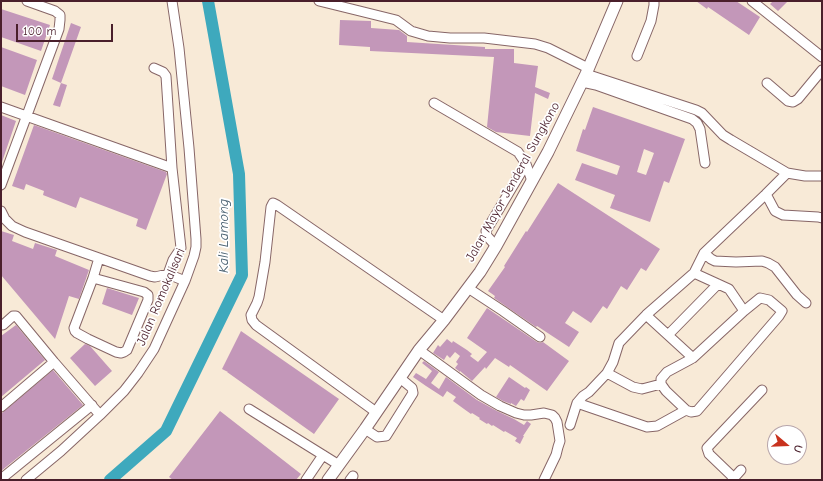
<!DOCTYPE html>
<style>
body{margin:0}
#map{position:relative;width:823px;height:481px;overflow:hidden;background:#f8ead7;font-family:"Comic Neue",sans-serif}
canvas{display:block}
.frame{position:absolute;inset:0;border:2px solid #4a1f2b;pointer-events:none}
.north{position:absolute;left:767px;top:425px;width:40px;height:40px;box-sizing:border-box;background:#fff;border:1px solid #b7a5aa;border-radius:50%;rotate:109deg;font-size:11px;font-weight:700;line-height:16px;text-align:center;color:#4a1f2b}
.north::after{content:'';display:block;margin:auto;width:14px;height:18px;background:#c8321e;clip-path:polygon(50% 0,100% 100%,50% 72%,0 100%)}
.scale{position:absolute;left:16px;top:24px;width:97px;height:18px;box-sizing:border-box;border:2px solid #4a1f2b;border-top:0;padding-left:5px;font-size:12px;line-height:14px;white-space:nowrap;color:#4a1f2b;-webkit-text-stroke:3px #fff;paint-order:stroke}
</style>
<div id="map">
<canvas width="823" height="481"></canvas>
<div class="frame"></div>
<div class="north">U</div>
<div class="scale">100 m</div>
</div>
<script>
const ctx = document.querySelector('canvas').getContext('2d');
ctx.lineJoin = 'round';
const toPath = rows => new Path2D(rows.map(r => 'M' + r).join(''));
function stroke(path, color, width, dash) { ctx.strokeStyle = color; ctx.lineWidth = width; ctx.lineCap = dash ? 'butt' : 'round'; ctx.setLineDash(dash || []); ctx.stroke(path); }
function paint(path, color) { ctx.fillStyle = color; ctx.fill(path, 'evenodd'); }
function write(font, color, halo, rows, align = 'center') {
  ctx.font = font + ' "Comic Neue",sans-serif'; ctx.lineWidth = 3.5; ctx.setLineDash([]); ctx.textBaseline = 'middle'; ctx.strokeStyle = halo; ctx.fillStyle = color; for (const [text, x, y, turn = 0] of rows) {
    ctx.save(); ctx.translate(x, y); ctx.rotate((+turn || 0) * Math.PI / 180); ctx.textAlign = isNaN(turn) ? turn : align; if (halo) ctx.strokeText(text, 0, 0); ctx.fillText(text, 0, 0); ctx.restore();
  }
}
const river = toPath([
 [110,480,166,431,242,275,239,174,208,1]
]);
const building = toPath([
 [696,1,736,1,760,17,749,35,708,7,707,9],
 [773,1,788,1,778,11,770,4],
 [1,9,50,25,41,51,1,37],
 [340,20,371,21,371,28,399,30,407,36,407,42,485,47,485,49,514,49,514,63,538,66,535,87,550,93,548,99,535,93,530,136,496,132,487,127,494,57,370,51,370,47,339,45],
 [71,23,81,27,61,83,52,79],
 [1,47,37,60,25,95,1,86],
 [61,83,67,85,60,107,53,105],
 [593,107,685,139,669,183,664,181,650,222,610,208,615,195,575,180,582,163,617,175,620,166,576,151,583,129,585,130],
 [644,149,654,153,646,175,637,172],
 [1,115,16,121,2,162,1,161],
 [34,125,166,172,167,174,146,230,136,226,138,219,80,197,76,208,43,195,44,191,26,184,24,190,12,186],
 [558,183,660,249,646,271,641,268,627,290,621,286,607,309,603,306,591,323,573,311,565,323,579,332,569,347,537,326,536,327,494,298,495,296,488,291,505,267,504,266,526,231,527,232],
 [1,231,14,235,12,241,33,249,35,243,57,250,55,256,89,270,79,299,69,296,55,339,1,275],
 [107,288,139,298,132,315,102,304],
 [487,308,537,342,540,343,543,342,569,361,547,391,510,365,509,367,495,358,486,369,485,367,472,381,460,371,460,372,455,368,458,364,456,362,460,356,455,352,450,358,447,355,444,360,433,353,438,345,440,347,447,339,452,343,453,341,467,350,472,354,470,356,478,362,487,352,467,338],
 [16,325,45,360,1,397,1,336],
 [241,331,339,399,314,434,227,372,228,372,222,369],
 [85,344,90,346,112,371,95,386,70,358],
 [424,361,439,372,431,383,439,389,446,377,477,400,497,411,514,419,524,425,527,421,531,424,523,436,524,436,520,444,515,441,517,438,505,431,504,432,493,425,492,426,488,423,487,424,479,419,480,418,472,413,471,414,464,409,453,401,456,397,447,391,443,397,426,386,413,377,416,373,426,379,432,371,422,363],
 [53,370,83,405,1,471,1,414],
 [509,377,525,388,526,387,530,390,524,401,521,399,516,406,511,403,511,404,503,401,496,397],
 [220,411,301,474,296,480,173,480,169,477]
]);
const minor = toPath([
 [319,1,396,20,411,31,428,36,450,38,484,38,535,44,548,48,588,68],
 [752,1,822,57],
 [637,56,651,21,654,5,654,1],
 [154,68,163,72,166,76,172,168],
 [582,82,596,85,692,119,697,123,700,129,705,163],
 [767,83,788,101,793,102,798,99,822,70],
 [434,103,518,152,526,164,532,181],
 [1,107,172,168,181,248,173,260,168,274],
 [787,173,805,176,822,176],
 [1,185,59,29,60,20,60,15,55,11,27,1],
 [766,194,775,211,783,215,818,217,822,218],
 [1,211,5,219,12,226,25,232,150,276,155,277,168,274,185,281],
 [496,246,487,236,486,231,526,164],
 [704,253,711,259,715,261,736,262,762,261,768,263,775,267,797,295,806,303],
 [694,273,729,289,744,311,760,298,769,300,782,311,779,316,697,411,691,412,686,410,666,391,661,384,661,379,667,372,693,358,744,311],
 [93,278,144,292,148,295,148,300,127,350,124,352,121,353,116,352,88,339,77,333,75,331,74,328,93,278,99,258],
 [468,288,503,311,540,337],
 [646,315,693,358],
 [3,325,13,316,16,316,54,362,100,415],
 [668,335,718,284],
 [419,350,481,395,500,406,516,413,524,415,531,415,544,413,552,415,555,418,557,422,560,441,558,447,556,455,544,480],
 [607,373,633,387,642,389,661,384],
 [577,403,647,427,657,426,686,410],
 [1,407,54,362],
 [249,409,339,465],
 [376,412,256,325,252,320,251,315,257,303,259,297,265,262,271,207,273,203,277,205,444,320],
 [570,425,577,403,583,396,589,392,607,373,613,362,619,343,646,315,694,273,704,253,766,194,787,173,731,140,723,135,702,113,696,110,586,74],
 [365,429,377,437,386,436,413,393,412,388,400,378],
 [734,478,709,454,707,448,762,390],
 [1,479,92,405],
 [26,480,61,451,100,415,124,391,138,373,154,349,185,281,194,256,196,247,196,239,189,148,179,48,172,1],
 [306,480,323,455],
 [350,480,353,476],
 [732,480,741,470]
]);
const major = toPath([
 [328,480,365,429,419,350,444,320,480,272,496,246,548,152,586,74,617,1]
]);
const streetNames = [
 ["Jalan Mayor Jenderal Sungkono",513,182,-61],
 ["Jalan Romokalisari",161,297,-67]
];
const waterNames = [
 ["Kali Lamong",224,236,-90]
];
stroke(river, '#3ea9bd', 12);
paint(building, '#c397b9');
stroke(minor, '#876667', 11);
stroke(major, '#876667', 13);
stroke(minor, '#fff', 9);
stroke(major, '#fff', 11);
write('13px', '#4a1f2b', '#fff', streetNames);
write('italic 14px', '#455d6d', '#fff', waterNames);
</script>
